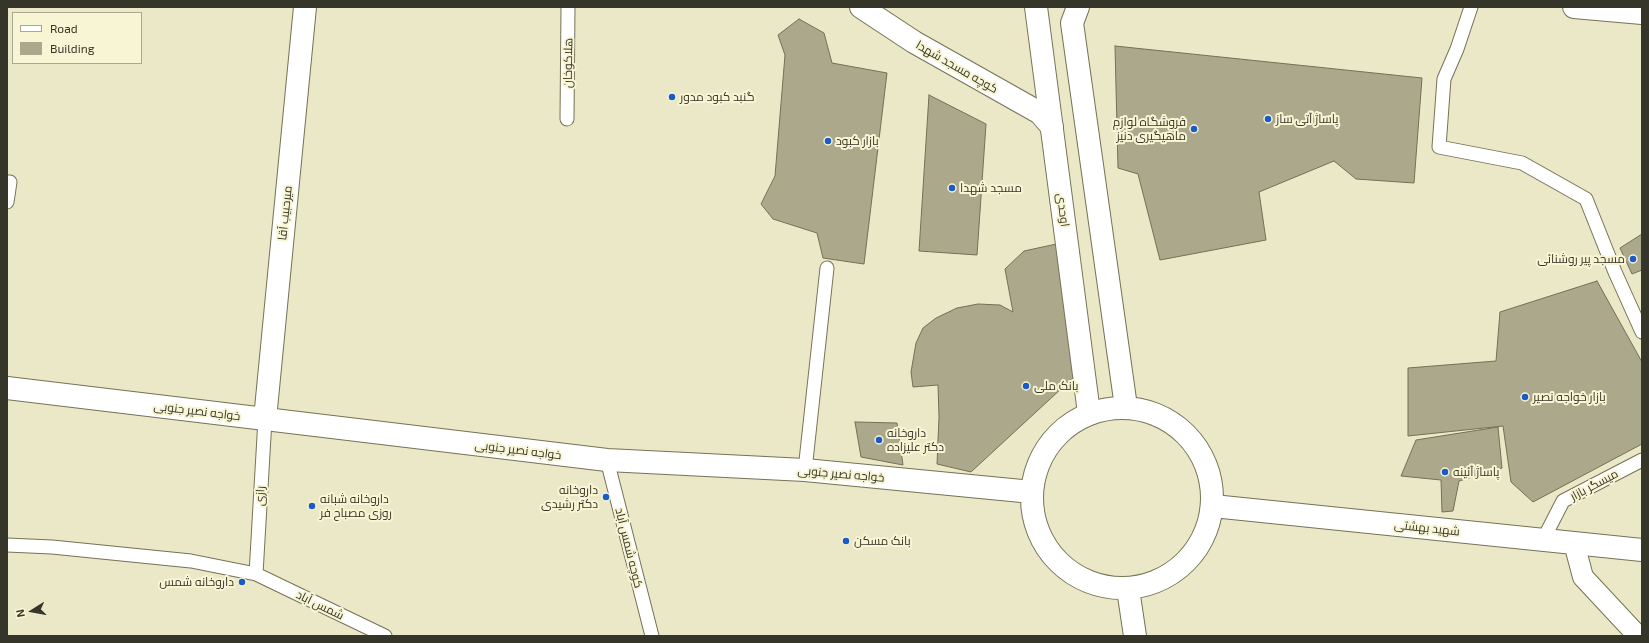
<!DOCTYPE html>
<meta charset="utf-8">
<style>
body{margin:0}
#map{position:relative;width:1649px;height:643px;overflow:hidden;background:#ebe8c8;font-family:"Exo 2",sans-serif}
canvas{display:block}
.frame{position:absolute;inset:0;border:8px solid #363529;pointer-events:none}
.legend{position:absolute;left:12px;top:12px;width:130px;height:52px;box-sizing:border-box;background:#f8f5d5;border:1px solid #aaa890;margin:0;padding:5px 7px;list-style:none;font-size:12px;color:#363529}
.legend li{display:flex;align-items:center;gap:8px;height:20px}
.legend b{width:20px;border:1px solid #aaa890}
.north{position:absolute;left:12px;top:591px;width:40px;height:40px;-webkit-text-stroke:3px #f8f5d5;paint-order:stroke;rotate:259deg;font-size:11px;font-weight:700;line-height:16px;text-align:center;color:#363529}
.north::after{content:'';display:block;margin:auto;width:14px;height:18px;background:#363529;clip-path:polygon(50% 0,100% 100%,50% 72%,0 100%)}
</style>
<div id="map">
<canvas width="1649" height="643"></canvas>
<div class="frame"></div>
<ul class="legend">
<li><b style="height:5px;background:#fff"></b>Road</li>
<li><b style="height:11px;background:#aba88b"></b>Building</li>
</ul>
<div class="north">N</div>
</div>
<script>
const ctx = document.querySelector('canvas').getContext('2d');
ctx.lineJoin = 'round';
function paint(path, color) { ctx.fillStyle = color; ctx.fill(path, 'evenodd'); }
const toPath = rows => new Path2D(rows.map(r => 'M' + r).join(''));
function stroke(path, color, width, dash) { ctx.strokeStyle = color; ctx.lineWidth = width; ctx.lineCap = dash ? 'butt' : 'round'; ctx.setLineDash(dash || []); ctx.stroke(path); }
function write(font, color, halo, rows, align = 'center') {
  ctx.font = font + ' "Exo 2",Cairo,sans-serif'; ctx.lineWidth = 4; ctx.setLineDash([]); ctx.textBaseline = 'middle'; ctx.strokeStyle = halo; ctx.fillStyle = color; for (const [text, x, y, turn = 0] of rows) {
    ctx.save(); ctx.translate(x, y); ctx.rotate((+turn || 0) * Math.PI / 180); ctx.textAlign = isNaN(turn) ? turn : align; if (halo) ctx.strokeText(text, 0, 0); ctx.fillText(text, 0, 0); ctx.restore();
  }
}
const building = toPath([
 [799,19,824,33,832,63,887,73,864,264,823,258,817,233,773,219,761,204,775,176,785,55,778,35,799,19],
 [1115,46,1422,78,1414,183,1356,179,1334,161,1259,192,1266,240,1160,260,1138,174,1118,168,1115,46],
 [929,95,986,124,977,255,919,251,929,95],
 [1642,234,1642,270,1632,274,1620,248,1642,234],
 [1061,243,1075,376,971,472,937,464,939,417,938,385,913,387,911,372,916,343,923,328,936,318,957,308,978,304,1000,305,1013,312,1005,269,1024,251,1061,243],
 [1597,281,1642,362,1642,444,1533,502,1511,482,1503,426,1408,436,1408,368,1496,361,1500,312,1597,281],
 [855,422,897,423,903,465,861,457,855,422],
 [1498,427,1502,468,1459,481,1453,511,1442,512,1441,480,1401,476,1416,440,1498,427]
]);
const service = toPath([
 [1471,7,1457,49,1444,79,1439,147,1522,163,1586,199,1615,272,1642,332],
 [567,119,568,7],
 [7,182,10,182,7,202],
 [607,460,652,636],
 [805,470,827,268],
 [1543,540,1563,501,1642,460],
 [7,545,52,547,191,561,256,574,385,636],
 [256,574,265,419]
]);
const pedestrian = toPath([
 [1574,543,1583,577,1638,636]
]);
const minor = toPath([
 [861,7,914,42,1040,113,1052,127]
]);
const tertiary = toPath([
 [1036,7,1089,413],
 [1078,7,1072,23,1126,407],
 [1574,7,1642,13],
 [7,388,607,460,805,470,1032,492],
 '1032 498a90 90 0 1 1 180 0a90 90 0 1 1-180 0Z',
 [265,419,305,7],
 [1213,506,1642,550],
 [1128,589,1135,636]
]);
const markers = [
 [672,97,4,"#1a5bc7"],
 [1268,119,4,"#1a5bc7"],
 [1194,129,4,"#1a5bc7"],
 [828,141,4,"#1a5bc7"],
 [952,188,4,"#1a5bc7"],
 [1633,259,4,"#1a5bc7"],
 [1026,386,4,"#1a5bc7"],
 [1525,397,4,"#1a5bc7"],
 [879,440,4,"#1a5bc7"],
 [1445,472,4,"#1a5bc7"],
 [606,497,4,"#1a5bc7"],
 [312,506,4,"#1a5bc7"],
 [846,541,4,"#1a5bc7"],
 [242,582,4,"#1a5bc7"]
];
const streetNames = [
 ["هلاکوخان",568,63,-89],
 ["کوچه مسجد شهدا",957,67,30],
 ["اوحدی",1063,210,83],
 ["میرحبیب آقا",285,213,-84],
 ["خواجه نصیر جنوبی",197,411,7],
 ["خواجه نصیر جنوبی",518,450,7],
 ["خواجه نصیر جنوبی",841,474,5],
 ["میسگر بازار",1594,485,-28],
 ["رازی",260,496,-87],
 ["شهید بهشتی",1427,528,6],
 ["کوچه شمس آباد",629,548,76],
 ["شمس آباد",320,605,26]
];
const poiNames = [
 ["گنبد کبود مدور",680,97],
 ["پاساژ آتی ساز",1276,119],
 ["فروشگاه لوازم",1186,122,"right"],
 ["ماهیگیری دنیز",1186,136,"right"],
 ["بازار کبود",836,141],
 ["مسجد شهدا",960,188],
 ["مسجد پیر روشنائی",1625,259,"right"],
 ["بانک ملی",1034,386],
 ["بازار خواجه نصیر",1533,397],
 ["داروخانه",887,433],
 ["دکتر علیزاده",887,447],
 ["پاساژ آئینه",1453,472],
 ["داروخانه",598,490,"right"],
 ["دکتر رشیدی",598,504,"right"],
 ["داروخانه شبانه",320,499],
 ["روزی مصباح فر",320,513],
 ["بانک مسکن",854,541],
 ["داروخانه شمس",234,582,"right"]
];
paint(building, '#aba88b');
stroke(building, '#737054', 1);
stroke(service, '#757256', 15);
stroke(pedestrian, '#757256', 22);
stroke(minor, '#757256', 24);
stroke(tertiary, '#757256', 24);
stroke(service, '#fff', 13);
stroke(pedestrian, '#fff', 20);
stroke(minor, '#fff', 22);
stroke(tertiary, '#fff', 22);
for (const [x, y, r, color] of markers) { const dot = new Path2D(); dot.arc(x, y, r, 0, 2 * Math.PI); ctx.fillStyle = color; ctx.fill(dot); stroke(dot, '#f8f5d5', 1.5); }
write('12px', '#363529', '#f8f5d5', streetNames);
write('12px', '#363529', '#f8f5d5', poiNames, 'left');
</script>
